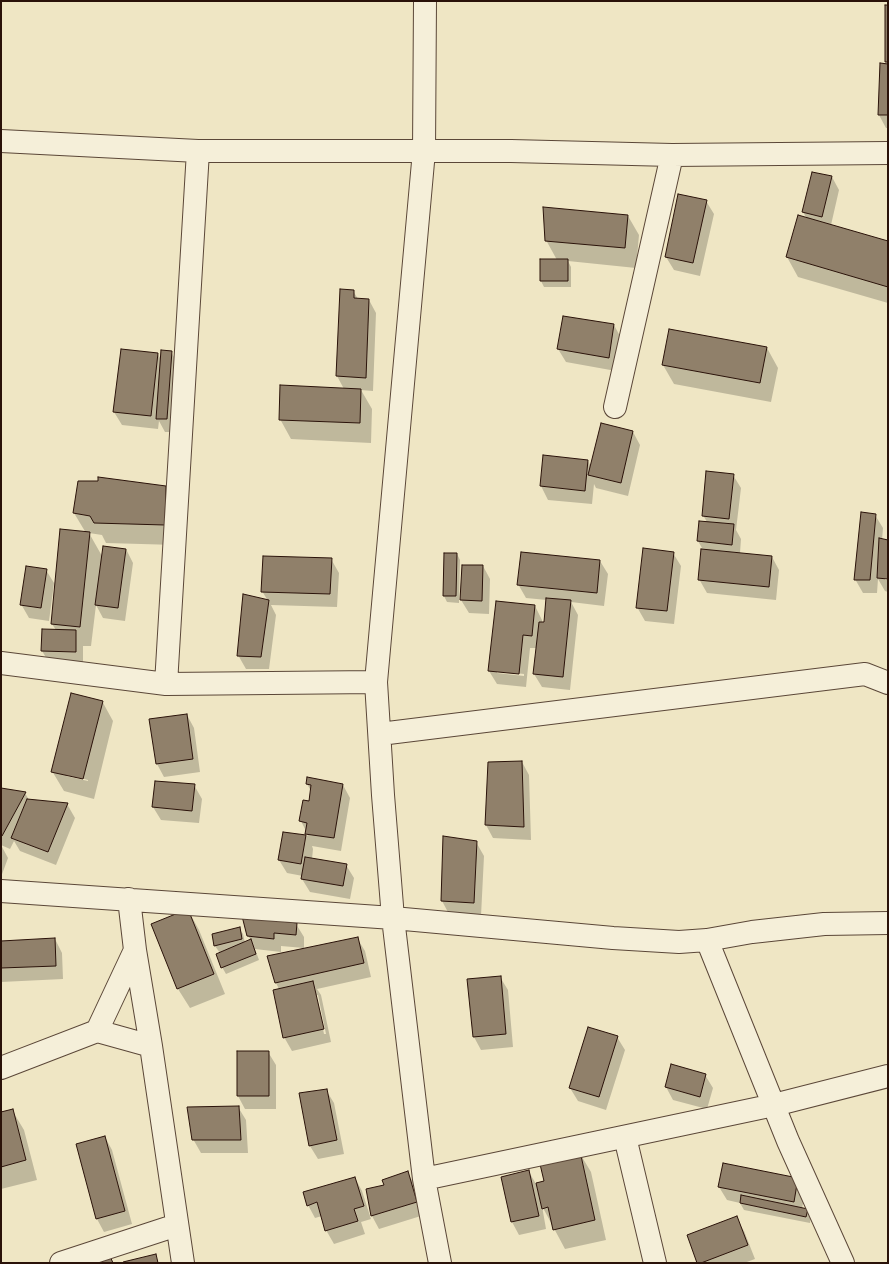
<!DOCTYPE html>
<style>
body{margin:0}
#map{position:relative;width:889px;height:1264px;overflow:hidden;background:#efe6c4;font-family:"IM FELL DW Pica",serif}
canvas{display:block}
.frame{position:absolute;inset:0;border:2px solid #2a1209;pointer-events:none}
</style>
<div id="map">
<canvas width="889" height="1264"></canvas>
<div class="frame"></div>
</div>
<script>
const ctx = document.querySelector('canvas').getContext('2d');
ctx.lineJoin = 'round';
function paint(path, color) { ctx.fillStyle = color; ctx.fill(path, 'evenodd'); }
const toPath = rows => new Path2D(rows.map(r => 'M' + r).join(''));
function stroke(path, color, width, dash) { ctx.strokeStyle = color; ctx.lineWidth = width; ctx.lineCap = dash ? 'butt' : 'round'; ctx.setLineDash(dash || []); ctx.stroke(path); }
const shadow = toPath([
 [888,6,888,128,886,128,879,115,888,65,886,62],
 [832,177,839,190,831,225,888,242,888,303,798,277,787,257,799,216,807,219,803,212],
 [706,201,714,214,700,276,674,270,666,257],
 [628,216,639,235,636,268,568,261,571,267,571,287,544,287,541,281,557,260,546,240],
 [341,290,353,291,358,299,369,300,376,313,373,391,361,390,372,409,371,443,291,439,280,419,344,389,337,376],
 [614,325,621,338,616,371,566,362,558,349],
 [767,348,778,368,771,402,674,384,663,365],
 [171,352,179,365,174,432,165,432,159,421,158,429,122,425,114,412,158,354,161,360],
 [633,432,640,445,628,496,596,488,594,484,592,504,548,500,541,486,544,456,588,461,591,467],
 [733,475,741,488,736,530,741,539,740,553,772,557,779,570,776,600,707,593,699,579,702,548,698,541,700,522,707,522,703,515],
 [165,487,176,507,176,545,106,543,102,535,89,533,102,556,126,549,133,563,125,621,103,618,96,605,91,646,83,646,83,665,50,664,42,651,56,630,52,624,86,533,74,513],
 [875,515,883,528,882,540,888,541,888,578,885,578,885,580,888,580,888,592,885,591,878,579,877,593,863,593,855,579],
 [673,553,681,566,674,624,645,621,637,607],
 [457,554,460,560,459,603,447,602,444,596],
 [331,559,339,573,337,607,271,605,276,615,269,669,246,669,238,655,268,601,262,591],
 [600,561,608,574,604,606,571,602,578,615,570,690,542,687,534,674,537,648,530,648,526,687,497,684,489,671,535,606,542,620,542,623,545,623,547,600,526,598,518,584],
 [497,671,524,674,524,676,497,673],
 [463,566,483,566,490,579,489,614,469,613,461,600],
 [46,570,54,583,49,621,29,618,21,604],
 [102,701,113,721,94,799,64,791,52,771],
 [66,774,88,780,88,781,66,776],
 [187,715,194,728,200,772,164,777,157,764],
 [522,762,529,775,531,840,493,838,486,825],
 [307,784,343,785,350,798,341,851,312,846,313,849,312,859,346,865,354,878,350,899,310,892,302,879,303,876,287,873,279,860,284,833,308,836,306,833,306,831,301,821,309,802,311,791],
 [194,785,202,799,199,823,161,820,153,807],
 [1,789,25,793,29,800,67,804,75,818,56,865,20,851,14,841,10,849,1,845],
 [476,842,484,856,481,916,449,914,442,901],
 [1,845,8,858,1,877],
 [188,910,199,930,225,994,190,1008,178,989,153,924],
 [296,924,304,937,304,948,281,946,281,952,255,949,259,960,226,974,222,967,220,953,215,946,239,928,243,934,245,943,251,940,248,936],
 [357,938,365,951,371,977,317,989,321,995,331,1042,292,1051,284,1037,279,989,276,983],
 [316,995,318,995,326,1034,324,1034],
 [55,939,62,953,63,979,1,982,1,942],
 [500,977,508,990,513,1047,481,1050,474,1037,468,980],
 [617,1037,625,1050,606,1110,578,1101,570,1088],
 [268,1052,276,1065,276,1109,245,1109,238,1096],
 [705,1075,713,1088,707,1109,673,1100,666,1087],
 [326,1090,334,1103,344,1154,318,1159,310,1146,300,1094],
 [238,1107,246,1120,248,1153,201,1153,193,1139],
 [12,1110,24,1130,37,1180,1,1189,1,1113],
 [105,1137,112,1150,132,1224,104,1232,97,1219],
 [579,1152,591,1172,606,1240,565,1249,542,1206,546,1229,519,1235,512,1222,502,1178,529,1172,536,1184,545,1181],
 [407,1172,415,1185,424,1215,379,1229,372,1216,367,1190,385,1186],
 [355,1178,362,1191,371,1219,361,1222,365,1234,334,1244,326,1230,322,1216,315,1218,308,1205],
 [798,1179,805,1192,802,1209,807,1210,811,1216,810,1223,744,1210,740,1203,727,1200,719,1187],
 [736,1218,744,1231,755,1259,744,1263,698,1263]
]);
const building = toPath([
 [885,5,888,5,888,62,885,62,885,5],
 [880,63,888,64,888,115,878,115,880,63],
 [812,172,832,176,822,217,802,212,812,172],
 [678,194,707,200,693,263,665,257,678,194],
 [543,207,628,215,625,248,545,241,543,207],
 [798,215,888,241,888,287,786,257,798,215],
 [540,259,568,259,568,281,540,281,540,259],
 [340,289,354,290,354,298,369,299,366,378,336,376,340,289],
 [563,316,614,324,609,358,557,349,563,316],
 [669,329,767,347,760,383,662,365,669,329],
 [121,349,158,353,151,416,113,412,121,349],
 [161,350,172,351,167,419,156,419,161,350],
 [280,385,361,389,360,423,279,420,280,385],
 [601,423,633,431,621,483,588,475,601,423],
 [543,455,588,460,585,491,540,486,543,455],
 [706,471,734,474,729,519,702,516,706,471],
 [98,477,166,486,165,525,94,523,90,516,73,513,78,481,98,481,98,477],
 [861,512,876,514,870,580,854,580,861,512],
 [699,521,734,524,732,545,697,541,699,521],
 [60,529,90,532,80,627,51,624,60,529],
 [879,538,888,540,888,579,877,578,879,538],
 [103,546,126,549,118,608,95,605,103,546],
 [643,548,674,552,667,611,636,608,643,548],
 [701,549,772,556,769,587,698,580,701,549],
 [521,552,600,560,597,593,517,585,521,552],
 [444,553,457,553,456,596,443,596,444,553],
 [263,556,332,558,330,594,261,592,263,556],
 [462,565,483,565,482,601,460,600,462,565],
 [26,566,47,569,41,608,20,605,26,566],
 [243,594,269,600,261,657,237,656,243,594],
 [546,598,571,600,563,677,533,674,539,622,544,622,546,598],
 [496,601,535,605,532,636,523,635,519,674,488,671,496,601],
 [42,629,76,630,76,652,41,651,42,629],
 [71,693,103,701,83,779,51,772,71,693],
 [187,714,193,759,156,764,149,719,187,714],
 [522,761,524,827,485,825,488,762,522,761],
 [307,777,343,784,334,838,305,834,307,823,299,821,303,800,309,801,311,785,306,784,307,777],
 [155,781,195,784,192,811,152,807,155,781],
 [1,788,26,792,2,836,1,835,1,788],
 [27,799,68,803,48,852,11,838,27,799],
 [283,832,306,835,301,864,278,860,283,832],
 [443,836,477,841,474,903,441,901,443,836],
 [305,857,347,864,343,886,301,879,305,857],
 [188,909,214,974,177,989,151,924,188,909],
 [242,916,297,923,296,935,274,933,274,939,247,936,242,916],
 [240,927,242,939,214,946,212,934,240,927],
 [358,937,364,963,275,983,267,956,358,937],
 [55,938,56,966,1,968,1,941,55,938],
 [251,939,256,954,221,968,216,954,251,939],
 [501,976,506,1034,473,1037,467,979,501,976],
 [313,981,324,1029,283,1038,273,990,313,981],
 [588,1027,618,1036,599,1097,569,1088,588,1027],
 [237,1051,269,1051,269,1096,237,1096,237,1051],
 [671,1064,706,1074,700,1097,665,1087,671,1064],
 [327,1089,337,1140,309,1146,299,1093,327,1089],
 [239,1106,241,1140,192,1140,187,1107,239,1106],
 [13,1109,26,1160,1,1167,1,1112,13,1109],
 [105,1136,125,1211,96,1219,76,1144,105,1136],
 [580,1151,595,1220,553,1230,548,1207,542,1209,536,1183,544,1181,539,1160,580,1151],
 [723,1163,798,1178,794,1202,718,1187,723,1163],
 [529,1170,539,1216,511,1222,501,1177,529,1170],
 [408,1171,417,1202,371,1216,366,1189,384,1185,382,1180,408,1171],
 [355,1177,364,1206,354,1209,358,1221,325,1231,317,1202,307,1206,303,1192,355,1177],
 [741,1195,808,1209,806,1217,740,1203,741,1195],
 [737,1216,748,1245,701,1263,697,1263,687,1235,737,1216],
 [156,1254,158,1263,123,1263,123,1262,156,1254],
 [110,1256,113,1263,91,1263,110,1256]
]);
const minor = toPath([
 [425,1,424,151,376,682,383,795,393,918,424,1179,440,1263],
 [1,141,198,151,511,151,672,155,888,153],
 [198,151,166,684,376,682],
 [615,407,672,155],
 [1,663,166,684],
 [380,734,865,674,888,683],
 [1,891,393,918,613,938,679,942,707,940,752,932,824,924,888,923],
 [129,899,135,950,151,1046,183,1263],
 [707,940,788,1141,843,1263],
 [97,1031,151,1046],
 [1,1068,97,1031,135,950],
 [625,1137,655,1263],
 [424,1179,774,1105,888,1076],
 [61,1263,177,1225]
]);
paint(shadow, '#0003');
paint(building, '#90806a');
stroke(building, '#2a1209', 1);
stroke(minor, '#5b4738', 24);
stroke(minor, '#f5efd9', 22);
</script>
